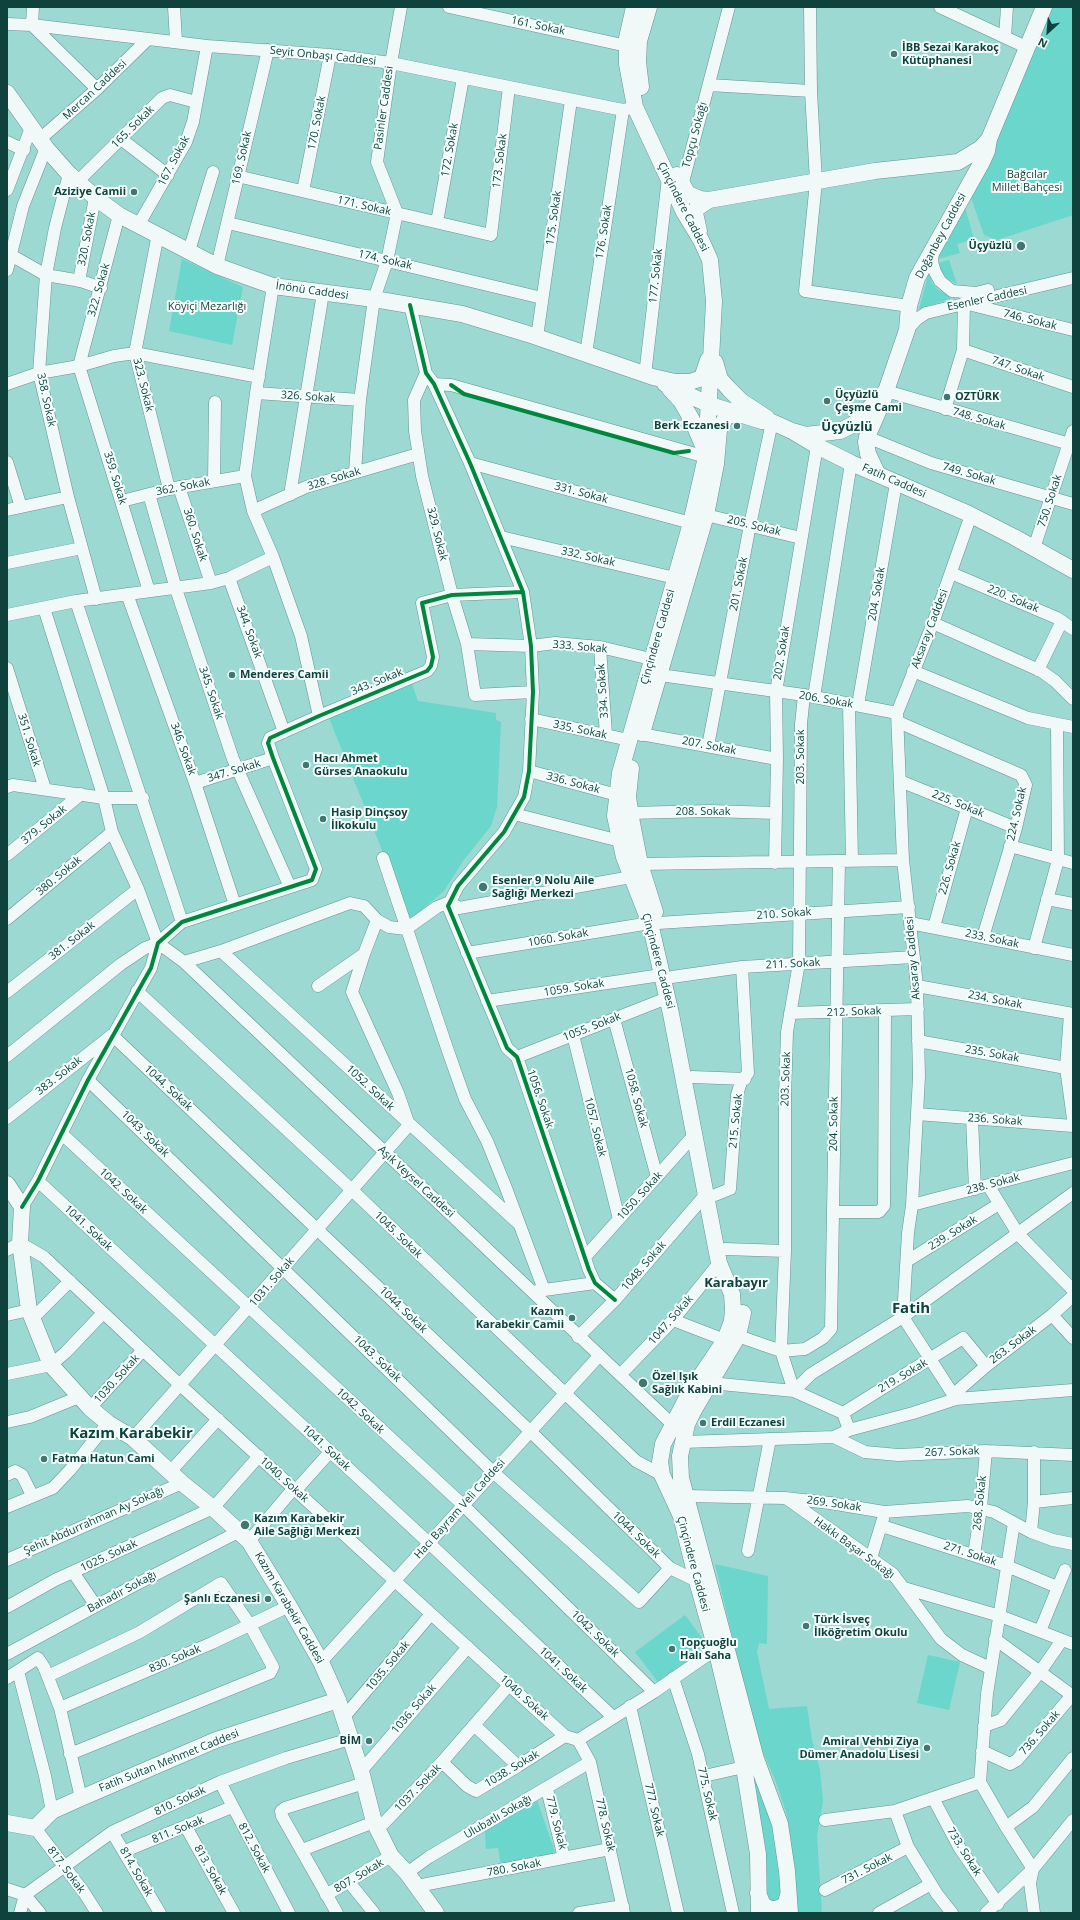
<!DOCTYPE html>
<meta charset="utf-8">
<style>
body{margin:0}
#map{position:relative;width:1080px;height:1920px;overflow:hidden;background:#9bd9d2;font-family:"Open Sans",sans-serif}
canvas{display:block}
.frame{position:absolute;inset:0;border:8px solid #0f423d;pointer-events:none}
.north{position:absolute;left:1028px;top:12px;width:40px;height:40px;-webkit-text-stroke:3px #f5fffd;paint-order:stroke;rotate:206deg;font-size:11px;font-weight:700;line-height:16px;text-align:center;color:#0f423d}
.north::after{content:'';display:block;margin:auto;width:14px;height:18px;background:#0f423d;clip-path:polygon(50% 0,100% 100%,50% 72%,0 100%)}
</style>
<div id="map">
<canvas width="1080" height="1920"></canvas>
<div class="frame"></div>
<div class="north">N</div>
</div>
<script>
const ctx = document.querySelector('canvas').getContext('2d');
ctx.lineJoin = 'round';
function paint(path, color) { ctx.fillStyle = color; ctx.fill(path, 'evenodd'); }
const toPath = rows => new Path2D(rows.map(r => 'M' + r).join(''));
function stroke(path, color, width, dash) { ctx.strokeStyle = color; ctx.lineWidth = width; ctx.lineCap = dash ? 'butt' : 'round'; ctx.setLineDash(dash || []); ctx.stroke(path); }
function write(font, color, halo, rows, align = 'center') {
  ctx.font = font + ' "Open Sans",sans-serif'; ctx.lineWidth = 4; ctx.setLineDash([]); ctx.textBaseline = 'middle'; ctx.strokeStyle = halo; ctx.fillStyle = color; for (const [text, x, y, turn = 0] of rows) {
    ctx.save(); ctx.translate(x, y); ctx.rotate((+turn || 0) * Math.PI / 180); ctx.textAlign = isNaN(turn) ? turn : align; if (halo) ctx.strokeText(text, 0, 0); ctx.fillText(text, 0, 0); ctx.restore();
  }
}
const green = toPath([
 [1053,7,1073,7,1073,215,997,240,984,235,969,192],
 [964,204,974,239,957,244,960,253,938,259,938,254],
 [182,259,243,287,232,345,169,331],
 [949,260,957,284,948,279,939,270,938,263],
 [929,272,932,283,937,289,952,298,919,309],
 [410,678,418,701,496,713,496,720,501,722,497,807,491,826,463,861,444,891,410,920,329,718],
 [715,1564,768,1576,767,1644,759,1643,757,1652,769,1709,807,1706,812,1740,820,1770,823,1801,817,1836,822,1913,798,1913,787,1815,776,1782,757,1739],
 [685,1615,708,1646,658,1682,635,1652],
 [928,1655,960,1662,949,1710,917,1703],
 [752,1768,774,1829,781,1898,773,1903,767,1898,766,1854],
 [537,1800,556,1855,501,1866,498,1848,486,1849,485,1831]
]);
const minor = toPath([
 [33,7,32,25,97,89],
 [174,7,176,41],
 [449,7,627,46],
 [810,7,811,91,816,182,805,291,909,306],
 [940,7,1026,47],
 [7,24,32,25,207,46,330,55,391,63,623,110,635,107],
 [1005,37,1007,7],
 [709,85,811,91],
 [40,139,97,89,148,39],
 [121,139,168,175],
 [7,142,24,150],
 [69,174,55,228,46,275,39,373,68,497,96,599],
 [237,176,491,235,509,87],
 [78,181,162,98,170,95,196,102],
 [682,186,729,7],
 [7,190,31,128],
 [303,191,330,55],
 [119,215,79,366,149,591],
 [437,222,463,78],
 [228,223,542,298],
 [139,224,186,142,193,122,207,46],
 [158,234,135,353,169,489],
 [189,251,213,172],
 [933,251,932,262,935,272,940,281,952,291,976,293,988,290],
 [7,253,46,275,81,281,101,288],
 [217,266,268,50],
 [7,270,23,206,46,148],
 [79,281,95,198],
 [273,286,256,393,245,476,253,511,273,557,301,636,319,716],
 [410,305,426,373,434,384,470,463,523,592,531,646,533,692,529,771,524,797,504,832,458,886,448,906,507,1048,517,1057,589,1270,595,1283,615,1300],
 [907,330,917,319,926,313,1073,278],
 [537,337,571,100],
 [963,350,1073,387],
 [586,354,623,110],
 [426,373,414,400,415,431,422,476,452,595,467,644,475,695,533,692],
 [645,375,668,178],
 [7,384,39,373,79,366,114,356,135,353,259,377],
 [434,384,451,385,706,457],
 [886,391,1073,445],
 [256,393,360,400],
 [945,409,963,350,964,303,1073,330],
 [867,437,931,463,1073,504],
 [7,462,21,507],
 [470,463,691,523],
 [355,472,360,400,374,299,387,261,397,213,377,162,391,63,401,7],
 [214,481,215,402],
 [179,487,211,583],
 [149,494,176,589,233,759,290,887],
 [290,495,323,293],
 [122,501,169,489,245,476],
 [7,510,68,497],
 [253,511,306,487,418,454],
 [706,515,801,538],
 [501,537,675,578],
 [1034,548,1073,431],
 [7,563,82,548],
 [951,573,1057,618,1073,629],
 [229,578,284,732],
 [127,594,195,783,235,905],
 [76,601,182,922],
 [44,608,104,798,112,832,138,889,158,943],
 [7,615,76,601,211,583,229,578,273,557],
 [933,623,1041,671,1055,681,1073,699],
 [467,644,531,646,555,643,600,647,651,659],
 [600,647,606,735],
 [7,668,45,789],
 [1038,670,1062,621],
 [913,671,1028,718,1073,727],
 [660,675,804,695,897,713],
 [804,695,801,724,799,963,787,1032,785,1097,785,1251,781,1351,794,1391,843,1413,849,1430],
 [814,697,851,463],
 [849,704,852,861],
 [858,705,896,483],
 [531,719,629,740],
 [898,722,1021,775,1026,785,1016,828,983,937],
 [641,734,777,759],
 [708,746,750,525,772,422],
 [529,771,617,795],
 [900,781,1016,828],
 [195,783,273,758],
 [7,787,13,785,104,798,143,798],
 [630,813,709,811,776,813],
 [514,814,620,841],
 [1010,846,1073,863],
 [7,855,81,794],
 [383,858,448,1051,465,1099,487,1141,506,1188,544,1290],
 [775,863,777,759,776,692,817,446],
 [640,864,903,860],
 [1047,899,1073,904],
 [450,902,459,908,631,877],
 [7,919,112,832],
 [658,923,909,907],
 [910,923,1073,955],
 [934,927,967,808],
 [158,943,184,962,672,1424],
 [1034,948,1058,860,1057,724],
 [221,951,518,1223],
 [467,953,650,923],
 [184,962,221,951,350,903,364,906,377,920,389,927,406,929,437,907,450,902],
 [672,977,742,967,914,957],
 [318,986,364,954],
 [917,986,1073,1014],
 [137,991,353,1191,636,1461,662,1475],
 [7,992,138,889],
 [487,1001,661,975],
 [790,1013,918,1009],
 [1070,1014,1066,1068,1073,1119],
 [614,1019,657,1177],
 [573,1035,619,1219],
 [918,1041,1066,1068],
 [7,1056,121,964,145,948,158,943],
 [517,1057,667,998],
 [692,1077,745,1079],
 [88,1080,493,1472,630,1594,639,1602,670,1568],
 [917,1114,1073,1126],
 [7,1118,112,1035,530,1431,670,1568,697,1581],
 [972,1118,975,1189],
 [62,1134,463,1505,654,1692],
 [38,1181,429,1543,613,1717],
 [988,1185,1018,1234,1073,1290],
 [715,1195,730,1189,737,1095,741,1082,748,1073,742,967],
 [912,1205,1073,1163],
 [22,1207,38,1181,88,1080,151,968,158,943,182,922,312,880,316,869,273,758,268,743,270,738,319,716,427,671,431,666,433,657,422,603,452,595,523,592],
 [833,1212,879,1212,884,1206,885,1011],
 [725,1249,785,1251],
 [7,1250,20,1243,44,1257,179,1384,565,1736,578,1740],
 [585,1257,695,1134],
 [907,1261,999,1204],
 [537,1291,595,1283],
 [7,1315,29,1310],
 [1052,1315,1073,1338],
 [32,1319,70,1281],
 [673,1320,725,1340],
 [738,1336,781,1351,805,1349,823,1338,831,1329,839,861],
 [578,1337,615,1300,707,1193],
 [7,1374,51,1365,66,1352,103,1313],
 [620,1375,673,1320,719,1263],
 [710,1383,794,1391,811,1374,903,1317,1073,1193],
 [954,1394,986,1366,1052,1315,1073,1296],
 [956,1399,903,1317,908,1233,912,1205,919,1077,917,986,903,860,897,713,933,623,971,515],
 [90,1408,143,1350],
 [843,1413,963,1338,986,1366],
 [7,1422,30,1417,79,1397],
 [834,1437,865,1452,898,1455,986,1451,1073,1455],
 [133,1438,409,1125,398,1093,352,992,364,954,377,920],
 [683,1442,834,1437,849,1430,913,1413,956,1399,1073,1390],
 [170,1472,218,1419],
 [7,1475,15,1471,22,1475,32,1495],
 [296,1490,330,1452],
 [686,1496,785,1498,830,1503,884,1512,968,1506,994,1512,1031,1532,1053,1540,1073,1544],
 [786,1498,893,1574,941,1639,962,1655,990,1668],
 [1034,1502,1073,1498],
 [7,1507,53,1488,70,1470,108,1423],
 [1014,1523,987,1694,980,1782,1006,1827,1033,1869,1030,1883,1034,1913],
 [882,1526,1007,1566,1057,1587],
 [1031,1532,1034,1502,1034,1452],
 [249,1541,294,1488],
 [748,1551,770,1439],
 [974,1555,981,1508,986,1451],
 [871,1558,883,1519],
 [7,1560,182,1483],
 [73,1572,96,1606],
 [904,1588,1000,1616,1073,1644],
 [7,1607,55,1580,213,1508,259,1456],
 [1040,1631,1065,1570],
 [995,1639,1073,1696],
 [7,1654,131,1587,238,1532],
 [321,1662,599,1356],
 [18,1671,45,1776,52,1811],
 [48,1676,140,1632,221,1583,250,1625,273,1667,270,1673,70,1754],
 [7,1678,38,1658,44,1667,60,1708,81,1798],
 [673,1678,698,1754,733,1913],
 [630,1706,678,1913],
 [60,1708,212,1643,289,1606],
 [344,1717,431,1614],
 [474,1725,518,1766],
 [984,1726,1001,1720,1040,1672,1062,1640],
 [578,1740,590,1762,624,1913],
 [578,1740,654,1692,716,1649],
 [982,1751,1010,1764,1017,1760,1073,1694],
 [442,1762,467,1786,476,1791,518,1766,565,1736],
 [361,1771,468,1647],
 [704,1776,744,1767],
 [220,1782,289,1913],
 [547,1789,564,1858],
 [933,1798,959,1847,998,1904],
 [895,1811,908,1847,937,1894,952,1913],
 [825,1820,895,1811,980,1782],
 [186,1827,234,1913],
 [1006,1827,1033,1807,1073,1758],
 [35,1828,83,1891,97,1913],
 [112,1832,160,1913],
 [302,1850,374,1822,384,1823,442,1762,509,1685],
 [125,1851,232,1807],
 [407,1873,429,1857,590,1762],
 [349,1882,374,1913],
 [417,1886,610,1849],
 [7,1889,25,1895,40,1913],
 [825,1890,908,1847],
 [25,1895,112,1832,220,1782,286,1758,350,1739],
 [326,1895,391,1856],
 [20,1913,25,1895],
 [337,1913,282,1816,281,1811,285,1808,364,1783],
 [579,1913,623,1906],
 [879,1913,931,1884],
 [986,1913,1033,1869,1073,1820]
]);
const major = toPath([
 [634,7,627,38,627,64,635,107,684,212,701,240,710,260,714,301,706,457,691,523,620,773,615,816,624,857,650,923,671,1014,719,1263,732,1294,733,1309,732,1321,725,1340,690,1392,663,1444,660,1462,662,1475,681,1516,697,1581,716,1649,744,1767,758,1854,759,1913],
 [641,87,638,62,639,41,649,7],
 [7,93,46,148,69,174,97,199,119,215,217,266,273,286,374,299,462,314,528,334,653,377,675,382,690,382,702,378,708,360],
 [677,175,688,194,700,199,709,200],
 [699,231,695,213,697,208,709,200,875,171,958,162,981,148,989,139],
 [715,362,720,379,729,389,741,401,767,418],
 [665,384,710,405,762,421,772,422,792,431,817,446,851,463,967,513,1014,537,1073,570],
 [670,389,681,401,692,420,705,450],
 [792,431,806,435,840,431,854,424,886,391,907,330,909,306,917,278,982,162,987,151,989,139,1044,7],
 [877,473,868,454,866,442,867,437,884,398],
 [642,733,706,515,716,464,719,430,727,415,740,415],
 [631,768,628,797,632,823,640,864,655,912],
 [7,1184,22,1207,20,1243,29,1310,51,1365,90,1408,108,1423,133,1438,182,1483,213,1508,249,1541,289,1606,321,1662,338,1700,361,1771,374,1822,391,1856,407,1873,436,1913],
 [743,1313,738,1336,695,1408,687,1424,680,1456,681,1478,756,1759,780,1824,787,1871,790,1913],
 [7,1823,35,1828,52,1811,81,1798,216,1740,338,1700],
 [758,1893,763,1905,772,1910,782,1907,786,1903,788,1895]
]);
const cycleway = toPath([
 [410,305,426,373,434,384,470,463,523,592,531,646,533,692,529,771,524,797,504,832,458,886,448,906,507,1048,517,1057,589,1270,595,1283,615,1300],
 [451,385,464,394,674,453,689,451],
 [22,1207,38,1181,88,1080,151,968,158,943,182,922,312,880,316,869,273,758,268,743,270,738,319,716,427,671,431,666,433,657,422,603,452,595,523,592]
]);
const markers = [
 [894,54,4,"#407771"],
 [134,192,4,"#407771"],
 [1021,246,5,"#407771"],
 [947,397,4,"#407771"],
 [827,401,4,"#407771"],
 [737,426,4,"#407771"],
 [232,675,4,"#407771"],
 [306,765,4,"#407771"],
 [323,819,4,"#407771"],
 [483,887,5,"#407771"],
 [572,1318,4,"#407771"],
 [643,1383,5,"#407771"],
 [703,1423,4,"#407771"],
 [44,1459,4,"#407771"],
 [245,1525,5,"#407771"],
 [268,1599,4,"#407771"],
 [806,1626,4,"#407771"],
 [672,1649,4,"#407771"],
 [369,1741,4,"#407771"],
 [927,1748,4,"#407771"]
];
const streetNames = [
 ["161. Sokak",538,26,12],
 ["Seyit Onbaşı Caddesi",323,56,6],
 ["Mercan Caddesi",95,90,-43],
 ["Pasinler Caddesi",384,108,-82],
 ["170. Sokak",317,123,-79],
 ["165. Sokak",133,127,-45],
 ["Topçu Sokağı",695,135,-75],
 ["172. Sokak",450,150,-80],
 ["169. Sokak",242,158,-77],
 ["167. Sokak",174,161,-62],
 ["173. Sokak",500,161,-83],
 ["171. Sokak",364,206,13],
 ["Çinçindere Caddesi",683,207,63],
 ["175. Sokak",554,218,-82],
 ["176. Sokak",604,232,-81],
 ["Doğanbey Caddesi",941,236,-62],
 ["320. Sokak",87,239,-79],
 ["174. Sokak",385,260,13],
 ["177. Sokak",656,276,-84],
 ["322. Sokak",99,290,-74],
 ["İnönü Caddesi",312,291,8],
 ["Esenler Caddesi",987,299,-12],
 ["746. Sokak",1030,320,14],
 ["747. Sokak",1018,369,19],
 ["323. Sokak",143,385,76],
 ["326. Sokak",308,397,4],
 ["358. Sokak",46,400,78],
 ["748. Sokak",979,419,16],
 ["749. Sokak",969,474,16],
 ["359. Sokak",115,478,73],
 ["328. Sokak",334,479,-17],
 ["Fatih Caddesi",894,481,24],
 ["362. Sokak",183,487,-11],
 ["331. Sokak",581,493,15],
 ["750. Sokak",1050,501,-72],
 ["205. Sokak",754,526,14],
 ["329. Sokak",437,534,76],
 ["360. Sokak",195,535,72],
 ["332. Sokak",588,557,13],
 ["201. Sokak",739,584,-79],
 ["204. Sokak",877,594,-80],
 ["220. Sokak",1013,599,23],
 ["Aksaray Caddesi",930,629,-69],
 ["344. Sokak",249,632,70],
 ["Çinçindere Caddesi",658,637,-74],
 ["333. Sokak",580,647,5],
 ["202. Sokak",782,653,-81],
 ["343. Sokak",377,682,-22],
 ["334. Sokak",603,691,-94],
 ["345. Sokak",211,693,71],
 ["206. Sokak",826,700,10],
 ["335. Sokak",580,730,12],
 ["351. Sokak",29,740,73],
 ["207. Sokak",709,746,11],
 ["346. Sokak",183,749,70],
 ["203. Sokak",801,757,-90],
 ["347. Sokak",234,771,-17],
 ["336. Sokak",573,783,15],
 ["225. Sokak",958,804,22],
 ["208. Sokak",703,812],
 ["224. Sokak",1017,814,-77],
 ["379. Sokak",44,825,-39],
 ["226. Sokak",950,868,-74],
 ["380. Sokak",59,876,-40],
 ["210. Sokak",784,914,-4],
 ["1060. Sokak",558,938,-10],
 ["233. Sokak",992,939,12],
 ["381. Sokak",72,941,-38],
 ["Aksaray Caddesi",913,958,-95],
 ["Çinçindere Caddesi",658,961,75],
 ["211. Sokak",793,964,-3],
 ["1059. Sokak",574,988,-9],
 ["234. Sokak",995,1000,11],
 ["212. Sokak",854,1012,-2],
 ["1055. Sokak",592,1027,-21],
 ["235. Sokak",992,1054,10],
 ["383. Sokak",59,1076,-38],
 ["203. Sokak",786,1079,-88],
 ["1044. Sokak",168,1088,43],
 ["1052. Sokak",370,1088,43],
 ["1058. Sokak",636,1098,75],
 ["1056. Sokak",540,1099,71],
 ["236. Sokak",995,1120,4],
 ["215. Sokak",736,1121,-84],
 ["204. Sokak",834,1124,-89],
 ["1057. Sokak",595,1127,76],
 ["1043. Sokak",145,1134,44],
 ["Aşık Veysel Caddesi",416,1182,43],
 ["238. Sokak",993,1184,-15],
 ["1042. Sokak",123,1191,43],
 ["1050. Sokak",640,1196,-48],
 ["1041. Sokak",88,1228,43],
 ["239. Sokak",953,1233,-32],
 ["1045. Sokak",398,1235,44],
 ["1048. Sokak",644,1266,-49],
 ["1031. Sokak",272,1282,-49],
 ["1044. Sokak",403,1310,44],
 ["1047. Sokak",671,1320,-49],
 ["263. Sokak",1013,1345,-37],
 ["1043. Sokak",377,1359,44],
 ["219. Sokak",903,1376,-31],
 ["1030. Sokak",117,1379,-48],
 ["1042. Sokak",360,1411,43],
 ["1041. Sokak",326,1448,43],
 ["267. Sokak",952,1452,-2],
 ["1040. Sokak",284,1480,42],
 ["268. Sokak",980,1503,-84],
 ["269. Sokak",834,1504,8],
 ["Hacı Bayram Veli Caddesi",460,1509,-48],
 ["Şehit Abdurrahman Ay Sokağı",94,1521,-24],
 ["1044. Sokak",636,1535,44],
 ["Hakkı Başar Sokağı",854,1548,36],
 ["271. Sokak",970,1554,18],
 ["1025. Sokak",109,1556,-25],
 ["Çinçindere Caddesi",693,1564,75],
 ["Bahadır Sokağı",122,1592,-28],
 ["Kazım Karabekir Caddesi",289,1608,60],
 ["1042. Sokak",595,1634,44],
 ["830. Sokak",175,1659,-23],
 ["1035. Sokak",388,1666,-50],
 ["1041. Sokak",563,1670,43],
 ["1040. Sokak",524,1698,42],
 ["1036. Sokak",414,1709,-49],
 ["736. Sokak",1040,1733,-49],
 ["Fatih Sultan Mehmet Caddesi",169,1761,-22],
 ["1038. Sokak",512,1769,-31],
 ["1037. Sokak",418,1788,-46],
 ["775. Sokak",707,1794,77],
 ["810. Sokak",180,1801,-25],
 ["777. Sokak",654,1810,77],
 ["Ulubatlı Sokağı",498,1817,-30],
 ["779. Sokak",556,1823,76],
 ["778. Sokak",605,1825,77],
 ["811. Sokak",178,1830,-22],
 ["812. Sokak",254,1848,62],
 ["733. Sokak",964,1852,58],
 ["780. Sokak",514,1868,-11],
 ["731. Sokak",867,1869,-27],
 ["817. Sokak",66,1870,53],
 ["813. Sokak",210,1870,61],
 ["814. Sokak",136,1872,60],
 ["807. Sokak",359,1876,-31]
];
const poiNames = [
 ["İBB Sezai Karakoç",902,48],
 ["Kütüphanesi",902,61],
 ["Aziziye Camii",126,192,"right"],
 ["Üçyüzlü",1012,246,"right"],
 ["Üçyüzlü",835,395],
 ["Çeşme Cami",835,408],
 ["OZTÜRK",955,397],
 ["Berk Eczanesi",729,426,"right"],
 ["Menderes Camii",240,675],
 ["Hacı Ahmet",314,759],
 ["Gürses Anaokulu",314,772],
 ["Hasip Dinçsoy",331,813],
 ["İlkokulu",331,826],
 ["Esenler 9 Nolu Aile",492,881],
 ["Sağlığı Merkezi",492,894],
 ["Kazım",564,1312,"right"],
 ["Karabekir Camii",564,1325,"right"],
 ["Özel Işık",652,1377],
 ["Sağlık Kabini",652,1390],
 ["Erdil Eczanesi",711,1423],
 ["Fatma Hatun Cami",52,1459],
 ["Kazım Karabekir",254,1519],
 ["Aile Sağlığı Merkezi",254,1532],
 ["Şanlı Eczanesi",260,1599,"right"],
 ["Türk İsveç",814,1620],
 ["İlköğretim Okulu",814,1633],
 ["Topçuoğlu",680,1643],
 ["Halı Saha",680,1656],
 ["BİM",361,1741,"right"],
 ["Amiral Vehbi Ziya",919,1742,"right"],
 ["Dümer Anadolu Lisesi",919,1755,"right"]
];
const parkNames = [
 ["Bağcılar",1027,175],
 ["Millet Bahçesi",1027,188],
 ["Köyiçi Mezarlığı",207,307]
];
const quarterNames = [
 ["Üçyüzlü",847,427],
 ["Karabayır",736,1283]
];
const districtNames = [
 ["Fatih",911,1309],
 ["Kazım Karabekir",131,1434]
];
paint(green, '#6bd6cc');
stroke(minor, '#65938e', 13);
stroke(major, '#65938e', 17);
stroke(minor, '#f0f9f8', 12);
stroke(major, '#f0f9f8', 16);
stroke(cycleway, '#00873e', 4);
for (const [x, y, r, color] of markers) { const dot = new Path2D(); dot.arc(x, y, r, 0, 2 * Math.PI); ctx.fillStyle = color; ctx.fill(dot); stroke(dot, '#f5fffd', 1.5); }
write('11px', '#0f423d', '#f5fffd', streetNames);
write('bold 11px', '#0f423d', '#f5fffd', poiNames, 'left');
write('11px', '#1a3a36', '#f5fffd', parkNames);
write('bold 13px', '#0f423d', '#f5fffd', quarterNames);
write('bold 15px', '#0f423d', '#f5fffd', districtNames);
</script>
